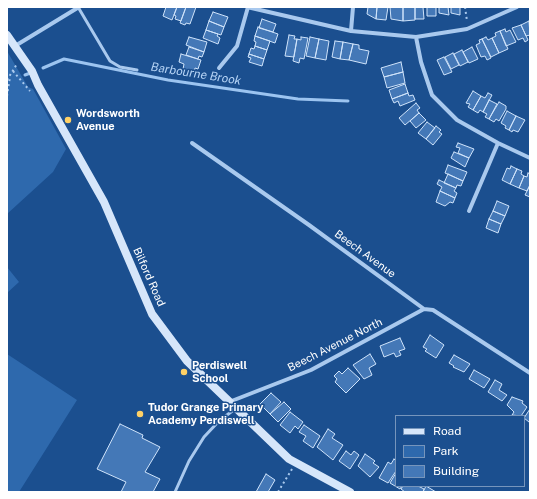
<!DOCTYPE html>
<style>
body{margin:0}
#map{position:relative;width:537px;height:499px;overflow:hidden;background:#1b4f8f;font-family:"Public Sans",sans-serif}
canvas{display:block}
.frame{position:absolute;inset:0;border:8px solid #fff;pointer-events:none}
.legend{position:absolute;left:395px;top:415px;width:130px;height:72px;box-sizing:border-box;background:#1b4f8f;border:1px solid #7695bc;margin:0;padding:5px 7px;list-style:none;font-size:12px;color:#fff}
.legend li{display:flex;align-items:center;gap:8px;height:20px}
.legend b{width:20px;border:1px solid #7695bc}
</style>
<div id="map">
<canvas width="537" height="499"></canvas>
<div class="frame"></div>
<ul class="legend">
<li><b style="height:5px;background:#d6e6fa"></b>Road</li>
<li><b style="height:11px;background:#2e69ad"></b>Park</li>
<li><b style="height:11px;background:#4478b7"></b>Building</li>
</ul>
</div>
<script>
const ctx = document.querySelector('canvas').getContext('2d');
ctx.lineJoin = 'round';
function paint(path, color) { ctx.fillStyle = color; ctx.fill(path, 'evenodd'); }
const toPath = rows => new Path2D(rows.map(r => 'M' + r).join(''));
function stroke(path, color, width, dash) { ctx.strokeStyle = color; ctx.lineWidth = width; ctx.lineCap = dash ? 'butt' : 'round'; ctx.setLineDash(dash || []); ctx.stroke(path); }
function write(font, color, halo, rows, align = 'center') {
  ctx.font = font + ' "Public Sans",sans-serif'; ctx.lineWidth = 3; ctx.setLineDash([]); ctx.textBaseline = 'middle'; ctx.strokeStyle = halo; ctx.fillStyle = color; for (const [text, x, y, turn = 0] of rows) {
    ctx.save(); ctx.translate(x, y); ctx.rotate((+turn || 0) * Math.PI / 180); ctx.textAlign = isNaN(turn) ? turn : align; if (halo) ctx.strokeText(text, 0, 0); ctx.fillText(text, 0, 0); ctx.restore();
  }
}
const green = toPath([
 [7,51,28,87,33,89,66,149,53,172,7,214],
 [7,267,19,282,7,293],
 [7,354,77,400,19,492,7,492]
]);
const stream = toPath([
 [43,68,64,59,168,80,298,99,348,101],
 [25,75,33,72]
]);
const building = toPath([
 [166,7,177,7,172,20,163,16,166,7],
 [177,7,186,7,181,21,175,19,176,16,174,15,177,7],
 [186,7,196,7,190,24,186,23,185,25,180,23,186,7],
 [368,7,377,7,376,19,367,14,368,7],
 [377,7,388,7,386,20,376,19,377,7],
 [390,7,403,7,403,21,391,19,390,7],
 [403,7,415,7,415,20,403,21,403,7],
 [415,7,423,7,424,19,415,19,415,7],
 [427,7,436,7,436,16,427,16,427,7],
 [439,7,448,7,449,15,439,13,439,7],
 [451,7,460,7,460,15,451,13,451,7],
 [213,12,228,17,224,27,209,21,213,12],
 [262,19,276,24,273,32,259,28,262,19],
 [209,21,224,27,221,35,206,30,209,21],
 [529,21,530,35,526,36,521,25,529,21],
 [521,25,528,40,525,42,523,38,518,40,512,28,521,25],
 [258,27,278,34,275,43,255,36,258,27],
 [505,29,506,32,510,30,516,42,506,46,500,31,505,29],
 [206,30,218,34,217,36,220,38,218,44,203,38,206,30],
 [500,31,508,49,499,53,492,38,496,36,495,33,500,31],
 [289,35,295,36,294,39,297,39,294,57,285,56,289,35],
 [255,36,270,41,267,50,255,46,256,42,254,41,255,36],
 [189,37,207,42,204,52,186,45,189,37],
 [301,37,308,38,304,59,300,58,299,63,293,61,297,39,301,40,301,37],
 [310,37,319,39,315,58,306,56,310,37],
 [486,37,488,40,492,38,499,53,491,57,482,39,486,37],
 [319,39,329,41,326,60,315,58,319,39],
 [482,39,491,58,487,60,485,56,481,57,476,45,480,43,479,40,482,39],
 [335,41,343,42,340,59,332,57,335,41],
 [343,42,353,44,349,60,340,59,343,42],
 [353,44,359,45,359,49,369,51,366,64,349,60,353,44],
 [255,46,267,50,264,59,249,54,251,48,254,49,255,46],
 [189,47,204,52,202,57,199,56,198,59,186,55,189,47],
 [472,47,478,59,469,63,463,52,472,47],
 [462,50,468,62,460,66,454,54,462,50],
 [453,53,459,65,451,69,445,57,453,53],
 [181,54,201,60,198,69,195,68,194,73,183,69,184,64,179,62,181,54],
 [249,54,264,59,262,66,249,62,251,58,248,57,249,54],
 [444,57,452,72,444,75,437,60,444,57],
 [401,62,403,72,384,77,381,68,401,62],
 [403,72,405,83,387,88,384,77,403,72],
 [405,84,408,93,392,99,389,90,405,84],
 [473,91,481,96,473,110,468,107,470,104,466,103,473,91],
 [408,93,409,96,413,95,415,100,400,106,398,101,394,103,392,99,408,93],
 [488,93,492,95,483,112,480,110,478,113,473,110,481,96,485,98,488,93],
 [489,100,497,104,489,119,485,117,487,114,483,112,489,100],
 [499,102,506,106,506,109,499,121,496,119,494,122,489,119,499,102],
 [416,103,420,108,417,110,419,113,405,125,399,118,416,103],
 [507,111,516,116,509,130,505,128,506,126,501,123,507,111],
 [419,113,426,120,416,128,410,121,419,113],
 [516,116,525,120,518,132,513,130,512,132,509,130,516,116],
 [427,122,435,128,426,139,418,133,427,122],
 [436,126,441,130,439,132,442,134,433,145,426,139,436,126],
 [458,143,474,149,469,158,458,153,460,148,456,147,458,143],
 [454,152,469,158,465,167,451,158,454,152],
 [448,165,467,172,463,181,445,173,448,165],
 [511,166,517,169,510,184,502,180,507,168,510,169,511,166],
 [517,169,522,171,521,174,524,176,519,188,510,184,517,169],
 [528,173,530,174,530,185,527,191,519,188,524,176,527,177,528,173],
 [448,174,463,181,461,186,457,185,456,188,444,183,448,174],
 [439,180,456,188,454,191,457,193,455,198,440,191,442,187,437,184,439,180],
 [530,185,530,197,525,195,530,185],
 [440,191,455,198,453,203,450,202,445,206,436,202,440,191],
 [497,201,509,206,505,216,493,211,497,201],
 [493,211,505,216,501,224,489,219,493,211],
 [489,219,501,224,498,233,486,228,489,219],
 [430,335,444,345,436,358,425,351,427,349,423,347,430,335],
 [400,338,405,349,399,351,401,355,396,357,394,353,384,357,380,346,400,338],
 [370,354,376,364,369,368,372,375,364,379,353,365,370,354],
 [454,355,470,364,464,372,453,367,454,366,449,363,454,355],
 [348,368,360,379,346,393,335,382,337,379,334,376,339,371,342,374,348,368],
 [474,370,490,379,484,388,469,379,474,370],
 [495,380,502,384,499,390,507,395,502,401,488,392,495,380],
 [271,393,281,402,270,414,260,404,271,393],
 [512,397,523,401,522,403,527,407,521,416,512,415,514,412,507,405,512,397],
 [284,402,291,409,278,422,270,414,284,402],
 [530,409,530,421,529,422,524,418,530,409],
 [290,412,303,422,298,429,295,426,290,433,280,425,290,412],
 [120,424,143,435,142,438,160,447,145,472,160,479,153,492,121,492,126,482,97,469,120,424],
 [304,425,320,436,313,448,303,441,306,436,299,432,304,425],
 [328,429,335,434,332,438,343,445,333,460,317,447,328,429],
 [346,451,351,455,354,451,359,455,350,469,339,461,346,451],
 [365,454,375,461,373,463,379,467,370,477,358,466,365,454],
 [394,459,396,461,396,471,388,483,379,478,388,462,391,464,394,459],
 [396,473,396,486,402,486,400,489,390,483,396,473],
 [266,474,275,480,268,492,256,492,266,474],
 [403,486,418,486,424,489,423,492,405,492,401,489,403,486],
 [426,486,436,492,423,492,426,486]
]);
const path = toPath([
 [465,7,467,21],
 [13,71,30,91],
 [7,80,17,64],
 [7,96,10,77],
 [278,492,292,469]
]);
const lane = toPath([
 [78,7,110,61,120,67,137,70],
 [175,492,189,461,204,437,219,421,235,409]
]);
const street = toPath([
 [247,7,351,31,416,37,467,29,517,7],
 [351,31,353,7],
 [416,37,421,62,432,95,457,120,498,143,530,158],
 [15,46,79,7],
 [219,68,237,46,248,7],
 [192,143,309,225,424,309,433,310,530,373],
 [469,211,498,143],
 [229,402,311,370,424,309]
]);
const secondary = toPath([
 [7,35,32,71,38,85,104,202,152,314,187,361,289,459,350,492]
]);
const markers = [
 [68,120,4,"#ffd166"],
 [184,372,4,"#ffd166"],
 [140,414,4,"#ffd166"]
];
const poiNames = [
 ["Wordsworth",76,114],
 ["Avenue",76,127],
 ["Perdiswell",192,366],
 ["School",192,379],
 ["Tudor Grange Primary",148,408],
 ["Academy Perdiswell",148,421]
];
const streetNames = [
 ["Beech Avenue",365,254,36],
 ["Bilford Road",149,277,66],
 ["Beech Avenue North",335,345,-27]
];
const waterNames = [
 ["Barbourne Brook",196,74,9]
];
paint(green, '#2e69ad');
stroke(stream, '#9cc4f0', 3);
paint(building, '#4478b7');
stroke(building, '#cfe3fa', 1);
stroke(path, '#a9c9ee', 2, [2, 3]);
stroke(lane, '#a9c9ee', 3);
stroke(street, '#a9c9ee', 4);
stroke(secondary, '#d6e6fa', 8);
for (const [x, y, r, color] of markers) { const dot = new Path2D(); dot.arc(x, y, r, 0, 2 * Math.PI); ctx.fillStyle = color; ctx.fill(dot); stroke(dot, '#1b4f8f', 1.5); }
write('bold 11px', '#fff', '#1b4f8f', poiNames, 'left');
write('11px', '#fff', '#1b4f8f', streetNames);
write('italic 12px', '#b5d3f5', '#1b4f8f', waterNames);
</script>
